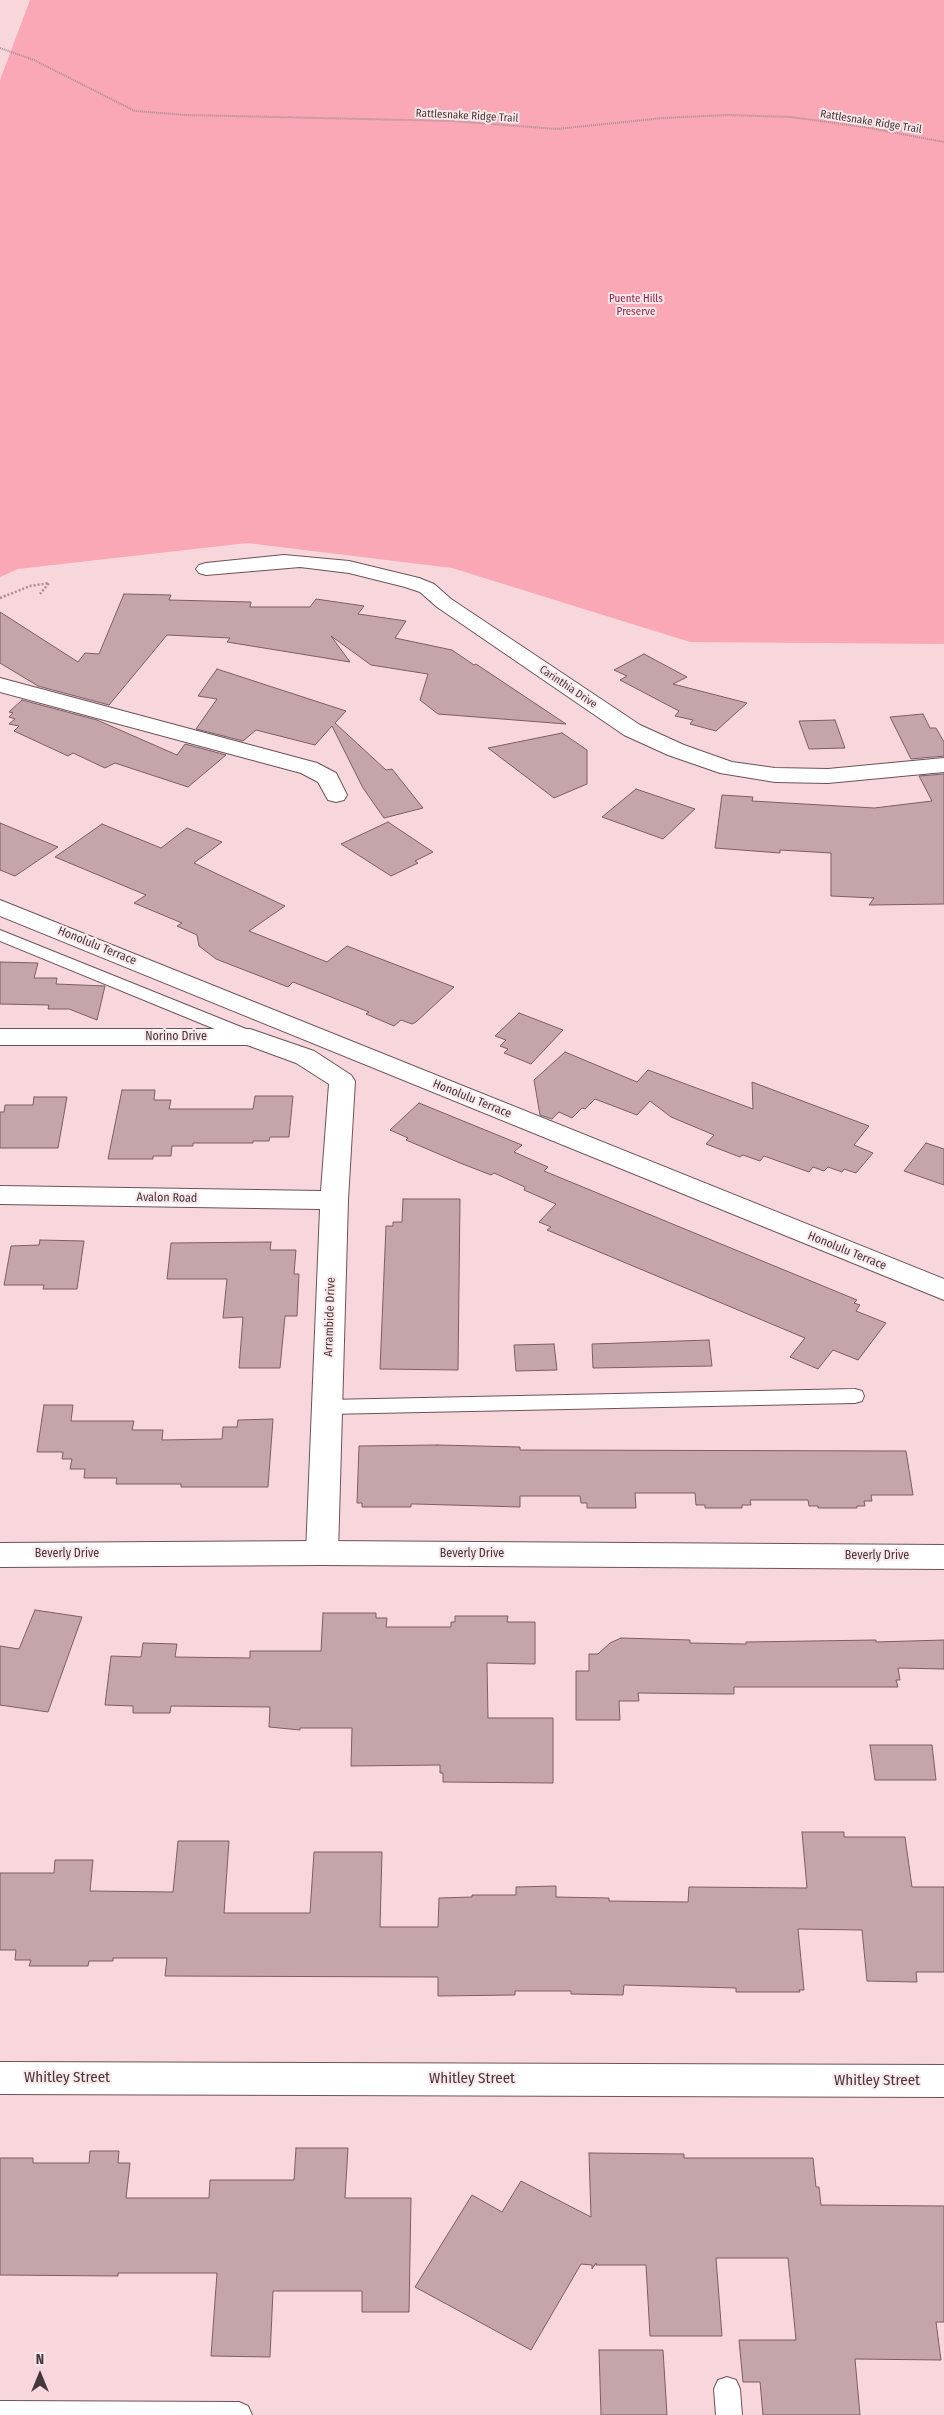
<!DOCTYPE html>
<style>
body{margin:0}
#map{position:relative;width:944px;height:2415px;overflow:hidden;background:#f8d7dc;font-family:"Fira Sans Condensed",sans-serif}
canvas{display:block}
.north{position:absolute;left:15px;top:2350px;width:50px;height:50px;-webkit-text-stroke:4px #fce8eb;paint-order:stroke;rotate:0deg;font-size:14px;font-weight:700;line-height:20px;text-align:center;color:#45383a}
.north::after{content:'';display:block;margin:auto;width:18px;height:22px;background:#45383a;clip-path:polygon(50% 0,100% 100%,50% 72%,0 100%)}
</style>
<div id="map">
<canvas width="944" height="2415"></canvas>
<div class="north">N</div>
</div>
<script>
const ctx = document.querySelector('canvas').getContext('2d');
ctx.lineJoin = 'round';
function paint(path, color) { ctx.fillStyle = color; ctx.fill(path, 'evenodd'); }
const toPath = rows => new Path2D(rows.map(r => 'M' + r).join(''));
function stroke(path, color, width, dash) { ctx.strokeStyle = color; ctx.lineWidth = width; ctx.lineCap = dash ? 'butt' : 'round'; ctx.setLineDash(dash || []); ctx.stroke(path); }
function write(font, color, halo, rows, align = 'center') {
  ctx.font = font + ' "Fira Sans Condensed",sans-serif'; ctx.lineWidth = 4; ctx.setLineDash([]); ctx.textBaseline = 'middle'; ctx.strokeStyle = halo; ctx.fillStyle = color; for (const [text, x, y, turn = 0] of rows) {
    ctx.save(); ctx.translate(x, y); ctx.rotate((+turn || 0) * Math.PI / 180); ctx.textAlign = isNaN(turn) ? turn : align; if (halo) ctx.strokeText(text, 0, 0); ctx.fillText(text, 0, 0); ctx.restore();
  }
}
const green = toPath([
 [30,0,944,0,944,644,690,642,452,568,247,543,18,569,0,577,0,80]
]);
const building = toPath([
 [124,594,171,595,169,600,251,602,250,607,310,607,316,599,364,606,358,614,406,621,395,638,452,650,474,665,476,664,566,724,438,714,420,700,428,674,371,665,331,636,350,662,227,642,230,638,167,635,109,705,38,686,0,663,0,612,78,662,85,653,99,654,124,594],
 [644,654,687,677,673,684,747,703,716,731,690,724,693,720,675,716,679,711,620,680,627,676,614,670,644,654],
 [217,669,346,711,335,723,386,770,392,769,423,808,384,818,363,788,332,726,315,745,256,730,243,741,196,729,217,699,198,696,217,669],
 [22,700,97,720,177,755,185,744,226,755,188,787,115,763,105,768,73,753,68,756,14,731,19,726,9,724,15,719,9,717,13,713,9,712,22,700],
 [923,714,930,728,936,728,944,742,944,756,911,759,890,717,923,714],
 [835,720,845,748,809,749,799,721,835,720],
 [562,733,587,750,587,784,554,798,488,748,562,733],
 [944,774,944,904,869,905,874,898,831,896,831,853,780,850,780,853,715,848,722,795,753,797,752,801,874,808,932,801,919,776,944,774],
 [636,789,695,809,663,839,602,817,636,789],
 [388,822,433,852,415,861,418,863,391,876,341,844,388,822],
 [0,823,58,847,15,876,0,870,0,823],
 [102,824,161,848,187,828,222,842,194,863,285,906,249,931,327,962,347,946,454,987,416,1022,412,1024,401,1020,394,1026,366,1014,369,1012,293,982,288,987,216,959,199,946,197,935,177,926,182,923,134,903,146,895,55,857,102,824],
 [0,962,38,963,34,978,57,978,56,984,105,986,97,1020,69,1009,48,1009,49,1005,0,1004,0,962],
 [519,1013,563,1030,531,1064,504,1053,508,1049,500,1046,506,1040,495,1036,519,1013],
 [565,1052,637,1082,648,1070,753,1109,752,1082,869,1126,854,1145,873,1153,856,1173,844,1169,842,1172,828,1167,824,1171,813,1167,809,1172,764,1156,760,1161,743,1155,740,1157,706,1144,714,1135,671,1117,650,1101,637,1115,595,1099,585,1109,582,1108,572,1118,559,1112,552,1119,540,1115,534,1080,565,1052],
 [122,1090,155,1090,154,1100,171,1100,169,1109,253,1109,255,1096,293,1096,289,1137,270,1137,269,1141,253,1141,253,1143,193,1143,193,1146,172,1146,171,1156,153,1156,153,1159,108,1159,122,1090],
 [34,1097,67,1097,58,1148,0,1148,0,1112,4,1112,5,1105,33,1105,34,1097],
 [419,1103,522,1145,514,1152,548,1167,544,1171,857,1300,854,1303,860,1305,856,1311,886,1323,858,1360,833,1350,818,1369,790,1357,805,1338,547,1230,551,1227,539,1222,556,1204,524,1190,525,1187,494,1173,491,1175,460,1163,406,1140,408,1138,390,1130,419,1103],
 [926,1143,944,1149,944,1185,904,1171,926,1143],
 [403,1199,460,1199,458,1370,380,1369,386,1226,393,1226,393,1222,402,1222,403,1199],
 [40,1240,84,1241,77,1289,43,1289,44,1285,4,1285,11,1246,39,1245,40,1240],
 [271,1242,270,1250,296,1250,294,1274,299,1274,297,1316,285,1316,280,1368,239,1368,243,1317,223,1318,227,1279,167,1279,171,1243,271,1242],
 [709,1340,712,1366,593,1368,592,1344,709,1340],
 [554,1344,557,1370,516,1371,514,1345,554,1344],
 [44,1405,73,1405,71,1421,134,1421,132,1430,163,1430,162,1440,222,1439,223,1427,237,1427,238,1420,273,1419,268,1487,181,1487,181,1484,116,1484,117,1478,84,1478,85,1469,70,1469,72,1459,62,1459,63,1452,37,1452,44,1405],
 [437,1445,520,1447,520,1450,906,1451,913,1495,871,1495,872,1501,864,1501,865,1506,857,1506,857,1508,818,1508,818,1506,809,1506,808,1500,750,1500,751,1505,742,1505,742,1508,705,1508,705,1505,696,1505,695,1493,635,1493,636,1508,587,1508,587,1503,581,1503,580,1496,520,1496,520,1507,415,1504,411,1504,411,1507,362,1507,362,1503,357,1503,359,1446,437,1445],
 [35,1610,82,1617,48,1712,0,1705,0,1646,19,1649,35,1610],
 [323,1613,376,1613,376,1618,387,1618,386,1627,451,1627,451,1622,455,1622,455,1616,508,1616,507,1622,535,1622,535,1664,487,1663,488,1718,553,1718,553,1783,443,1782,443,1773,440,1773,440,1765,351,1766,352,1728,300,1728,300,1730,269,1727,270,1707,171,1706,170,1713,133,1713,133,1706,105,1705,111,1656,141,1657,143,1643,177,1644,175,1657,250,1658,250,1651,321,1651,323,1613],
 [621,1638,690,1640,690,1643,746,1644,746,1642,876,1640,876,1642,944,1640,944,1669,898,1668,900,1680,896,1680,898,1687,734,1687,734,1694,726,1694,638,1693,639,1701,619,1701,620,1720,576,1720,576,1671,589,1671,589,1654,598,1654,610,1643,621,1638],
 [870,1745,932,1745,936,1780,875,1780,870,1745],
 [802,1832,844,1832,844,1837,905,1837,912,1887,944,1887,944,1972,916,1972,917,1982,867,1981,862,1930,798,1929,804,1990,799,1990,800,1992,736,1992,736,1988,624,1985,623,1995,571,1994,571,1991,515,1991,515,1995,438,1996,438,1977,165,1976,167,1958,113,1958,113,1961,89,1961,88,1966,29,1966,31,1960,15,1960,16,1950,0,1950,0,1873,54,1873,55,1860,93,1860,90,1891,173,1892,178,1841,229,1841,224,1913,310,1913,314,1852,382,1852,380,1927,438,1927,439,1898,472,1897,472,1895,516,1895,516,1887,556,1886,556,1897,609,1898,609,1901,688,1902,689,1887,807,1888,802,1832],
 [296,2148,348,2148,345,2198,411,2198,409,2312,362,2312,362,2291,273,2291,270,2357,211,2356,217,2273,118,2273,118,2276,0,2275,0,2158,33,2158,33,2163,89,2163,90,2151,119,2151,118,2163,130,2163,126,2198,209,2198,210,2180,294,2180,296,2148],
 [589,2153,684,2154,684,2158,813,2158,816,2187,819,2187,821,2205,944,2206,944,2322,936,2322,941,2360,855,2359,860,2415,763,2415,760,2382,743,2382,739,2340,796,2340,788,2258,716,2258,722,2336,650,2336,646,2265,596,2265,596,2263,592,2269,592,2265,581,2264,531,2350,415,2287,472,2195,502,2212,521,2181,591,2217,589,2153],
 [599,2350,663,2350,667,2415,601,2415,599,2350]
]);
const pathFar1 = toPath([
 [0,48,34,60,135,111,186,115,452,121,557,129,663,118,728,115,791,117,864,127,944,142]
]);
const path = toPath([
 [0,598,30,586,49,583,40,594]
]);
const lane = toPath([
 [0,930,256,1033,258,1037,256,1041,244,1041,0,941,0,930],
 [855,1389,862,1391,864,1396,862,1401,855,1403,327,1414,320,1412,318,1407,320,1402,327,1400,855,1389],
 [727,2377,736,2380,740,2389,742,2415,716,2415,714,2389,718,2380,727,2377],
 [0,2401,239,2402,248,2406,252,2415,0,2415,0,2401]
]);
const street = toPath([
 [284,555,349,561,419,578,434,584,451,599,640,725,684,745,732,762,775,768,828,769,944,758,944,772,828,783,775,782,720,773,668,755,624,735,437,607,420,592,405,587,349,573,300,567,206,575,199,573,196,569,199,565,206,563,284,555],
 [0,678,317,763,336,773,347,795,344,800,336,802,328,800,318,782,301,773,0,692,0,678],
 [0,900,944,1279,944,1300,0,916,0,900],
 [0,1029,250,1029,314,1051,351,1075,355,1081,348,1200,338,1553,333,1561,322,1565,311,1561,306,1553,320,1209,0,1204,0,1186,321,1191,329,1084,296,1063,247,1045,0,1045,0,1029],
 [0,2062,944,2065,944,2097,0,2094,0,2062]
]);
const secondary = toPath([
 [322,1541,944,1545,944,1569,322,1565,0,1567,0,1543,322,1541]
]);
const farStreetnames = [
 ["Rattlesnake Ridge Trail",467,116,3],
 ["Rattlesnake Ridge Trail",871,122,9],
 ["Carinthia Drive",568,687,34]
];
const farParknames = [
 ["Puente Hills",636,299],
 ["Preserve",636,312]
];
const streetNames = [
 ["Honolulu Terrace",97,946,22],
 ["Norino Drive",176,1037],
 ["Honolulu Terrace",472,1099,22],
 ["Avalon Road",167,1198,1],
 ["Honolulu Terrace",847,1251,22],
 ["Arrambide Drive",330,1317,-88],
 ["Beverly Drive",67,1554],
 ["Beverly Drive",472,1554],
 ["Beverly Drive",877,1556]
];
const nearStreetnames = [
 ["Whitley Street",67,2078],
 ["Whitley Street",472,2079],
 ["Whitley Street",877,2081]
];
paint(green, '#faa7b6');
paint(building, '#c4a5aa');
stroke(building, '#7a5e63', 1);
stroke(lane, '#6d5256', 2);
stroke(street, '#6d5256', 2);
stroke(secondary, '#6d5256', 2);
stroke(pathFar1, '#a78f93', 2, [1, 1]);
stroke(path, '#a78f93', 2.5, [2, 2]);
paint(lane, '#fff');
paint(street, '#fff');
paint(secondary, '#fff');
write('11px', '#45383a', '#fce8eb', farStreetnames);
write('11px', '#922244', '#fce8eb', farParknames);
write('12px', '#45383a', '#fce8eb', streetNames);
write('15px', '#45383a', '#fce8eb', nearStreetnames);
</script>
